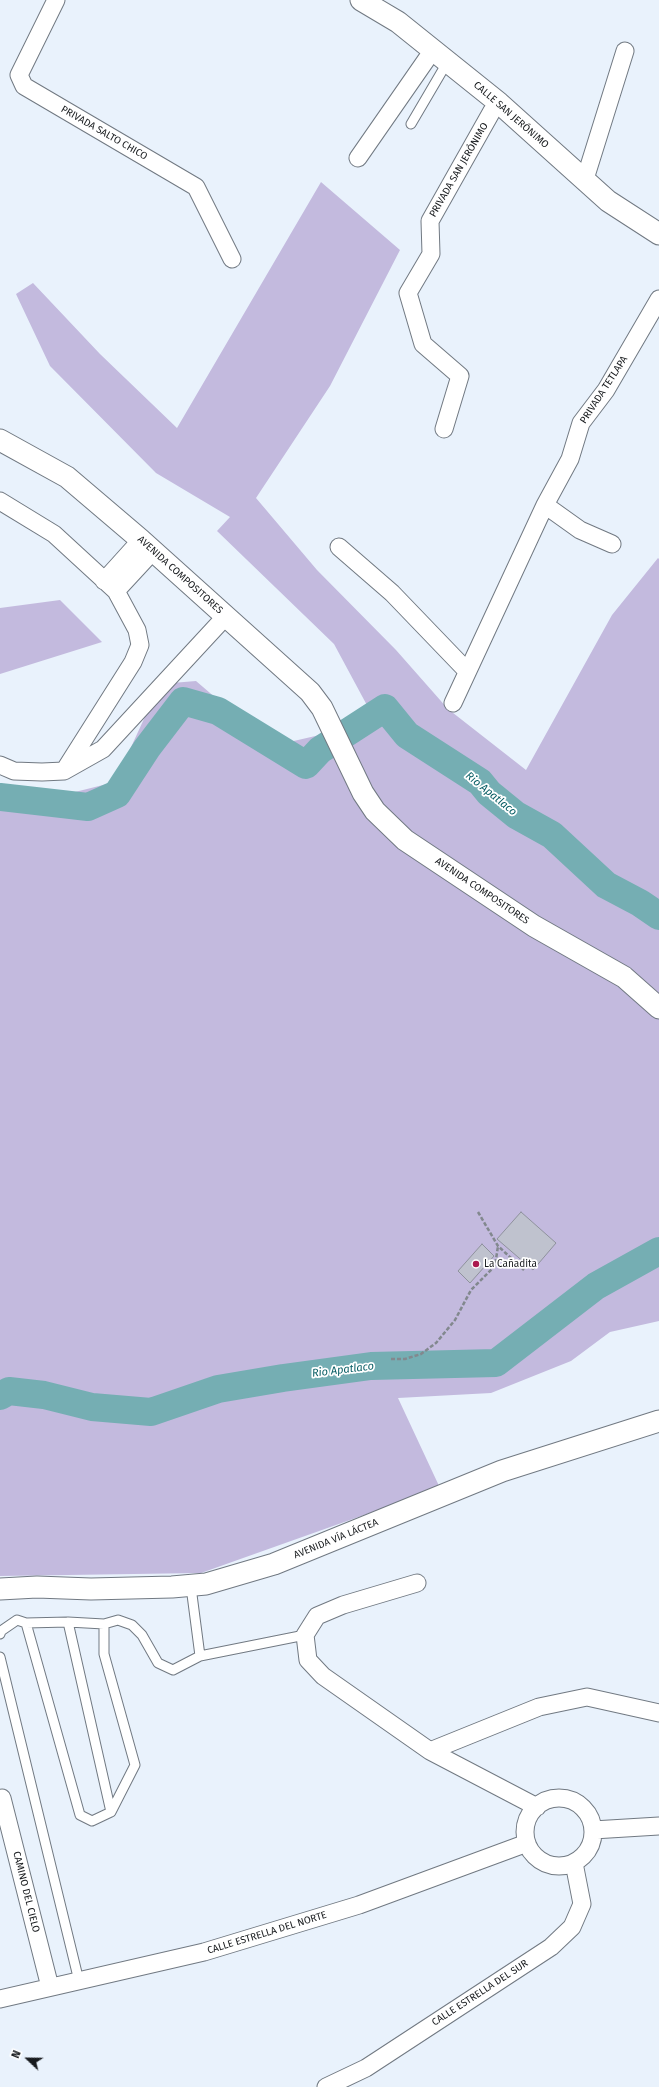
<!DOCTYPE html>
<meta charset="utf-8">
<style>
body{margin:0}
#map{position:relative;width:659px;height:2087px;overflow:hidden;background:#e9f2fc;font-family:"Fira Sans",sans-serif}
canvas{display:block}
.north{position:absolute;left:8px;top:2039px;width:40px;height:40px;-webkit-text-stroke:3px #fff;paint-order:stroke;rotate:292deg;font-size:11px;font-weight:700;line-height:16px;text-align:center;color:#171a1d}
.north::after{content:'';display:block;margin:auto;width:14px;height:18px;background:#171a1d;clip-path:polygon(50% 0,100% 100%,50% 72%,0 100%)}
</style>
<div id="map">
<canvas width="659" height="2087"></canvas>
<div class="north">N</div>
</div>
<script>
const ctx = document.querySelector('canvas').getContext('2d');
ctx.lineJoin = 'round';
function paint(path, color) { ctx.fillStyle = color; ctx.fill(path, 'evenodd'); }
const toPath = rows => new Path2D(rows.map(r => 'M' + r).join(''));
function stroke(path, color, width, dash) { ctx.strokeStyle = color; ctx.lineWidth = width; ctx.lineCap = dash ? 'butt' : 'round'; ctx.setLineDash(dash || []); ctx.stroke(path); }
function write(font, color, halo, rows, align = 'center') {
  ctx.font = font + ' "Fira Sans",sans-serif'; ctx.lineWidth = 3.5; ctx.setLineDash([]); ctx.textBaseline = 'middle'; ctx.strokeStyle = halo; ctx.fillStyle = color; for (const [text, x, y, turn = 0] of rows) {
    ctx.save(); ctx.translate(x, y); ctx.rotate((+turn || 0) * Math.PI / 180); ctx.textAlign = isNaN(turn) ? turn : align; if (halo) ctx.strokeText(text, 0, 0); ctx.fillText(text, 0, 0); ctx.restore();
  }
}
const green = toPath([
 [321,182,400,250,330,386,256,498,317,570,396,650,448,709,526,770,612,615,658,558,659,559,659,1321,610,1332,571,1361,491,1393,398,1398,440,1488,201,1573,0,1576,0,791,23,805,115,782,160,684,196,681,272,746,376,722,334,644,217,531,230,517,156,473,50,366,16,294,33,283,100,354,177,428],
 [60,600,102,642,0,674,0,608]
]);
const river = toPath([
 [0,797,88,807,117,794,147,748,183,701,218,711,306,765,320,750,385,708,407,735,480,782,489,793,516,815,552,835,606,885,640,903,659,916],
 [0,1396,9,1391,44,1395,92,1407,151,1412,218,1389,283,1378,371,1366,496,1363,596,1286,659,1251]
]);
const building = toPath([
 [521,1212,556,1243,533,1270,497,1239,521,1212],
 [482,1244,494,1256,470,1283,458,1271,482,1244]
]);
const path = toPath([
 [478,1212,498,1246,524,1270],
 [391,1359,405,1359,421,1354,436,1343,455,1320,471,1290,495,1266,498,1246]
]);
const service = toPath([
 [411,124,448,61],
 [191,1587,200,1656],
 [68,1622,111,1812],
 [26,1623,80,1815,92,1821,111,1812,135,1765,104,1654,104,1624],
 [0,1634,1,1631,17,1620,26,1623,68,1622,104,1624,118,1620,132,1625,142,1635,158,1663,173,1670,200,1656,305,1635],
 [0,1657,79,1981]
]);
const minor = toPath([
 [56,0,19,75,24,86,196,187,232,259],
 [358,158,433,50],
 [585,179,625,51],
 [444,429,460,376,423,344,408,293,431,254,430,221,492,111,499,103],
 [0,501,54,534,116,591,137,630,140,645,133,662,64,771],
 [545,505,580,530,612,544],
 [339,547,392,593,467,671],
 [104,581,141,540],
 [116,591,153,551],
 [453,703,545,505,570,459,581,423,606,390,659,299],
 [0,765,14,771,42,772,64,771,103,749,226,616],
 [417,1583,343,1605,317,1616,305,1635,308,1660,323,1676,430,1751,537,1807],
 [430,1751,539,1707,587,1697,659,1713],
 [2,1798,50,1987],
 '525 1832a34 34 0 1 1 68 0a34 34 0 1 1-68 0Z',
 [593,1830,659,1826],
 [0,1999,204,1952,359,1905,527,1843],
 [326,2087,366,2068,551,1947,572,1927,582,1904,574,1863]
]);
const tertiary = toPath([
 [361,0,398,22,499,103,608,201,659,234],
 [0,440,67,477,141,540,310,692,322,708,363,793,375,811,405,840,534,926,624,977,659,1008],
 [0,1589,37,1587,91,1589,172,1587,206,1584,274,1564,502,1471,659,1421]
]);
const markers = [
 [476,1264,4,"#ab194f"]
];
const streetNames = [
 ["CALLE SAN JERÓNIMO",511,115,41],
 ["PRIVADA SALTO CHICO",104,133,30],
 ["PRIVADA SAN JERÓNIMO",459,170,-60],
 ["PRIVADA TETLAPA",604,390,-57],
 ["AVENIDA COMPOSITORES",180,575,42],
 ["AVENIDA COMPOSITORES",482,891,34],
 ["AVENIDA VÍA LÁCTEA",336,1539,-22],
 ["CAMINO DEL CIELO",26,1892,76],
 ["CALLE ESTRELLA DEL NORTE",267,1933,-17],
 ["CALLE ESTRELLA DEL SUR",480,1993,-33]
];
const poiNames = [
 ["La Cañadita",484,1264]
];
const waterNames = [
 ["Rio Apatlaco",491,794,39],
 ["Rio Apatlaco",343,1370,-7]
];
paint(green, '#c3bade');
stroke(river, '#75aeb3', 28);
paint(building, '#bfc2ce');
stroke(building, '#8f929d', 1);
stroke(service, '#717982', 11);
stroke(minor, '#717982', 19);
stroke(tertiary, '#717982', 23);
stroke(path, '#82888e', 2.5, [4, 2]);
stroke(service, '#fff', 9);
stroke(minor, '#fff', 17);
stroke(tertiary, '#fff', 21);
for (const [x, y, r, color] of markers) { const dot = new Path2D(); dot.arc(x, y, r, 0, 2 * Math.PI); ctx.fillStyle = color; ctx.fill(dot); stroke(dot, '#fff', 1.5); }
write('10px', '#171a1d', '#fff', streetNames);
write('10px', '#171a1d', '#fff', poiNames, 'left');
write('italic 11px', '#065c63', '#fff', waterNames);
</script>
